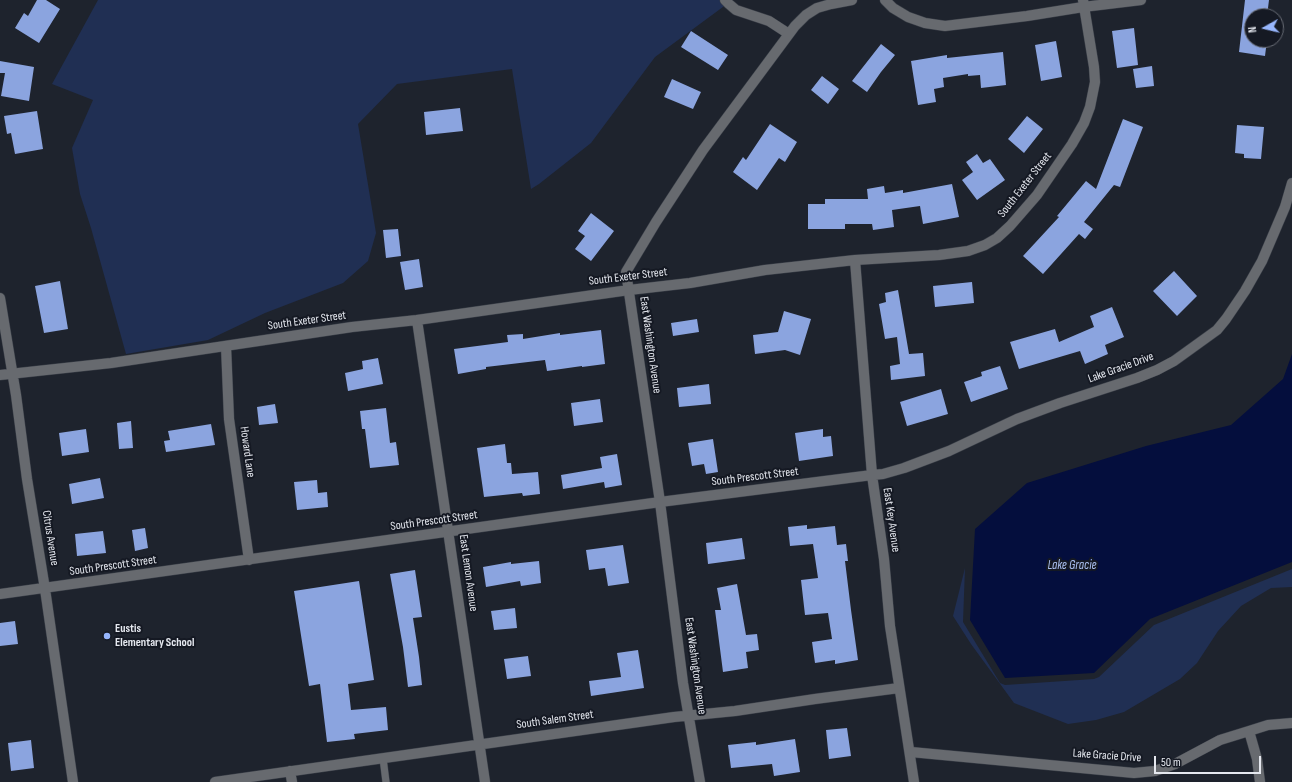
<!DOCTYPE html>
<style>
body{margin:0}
#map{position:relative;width:1292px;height:782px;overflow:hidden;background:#1e232d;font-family:"Sofia Sans Condensed",sans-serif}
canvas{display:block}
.north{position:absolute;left:1244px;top:8px;width:40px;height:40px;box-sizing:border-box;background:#151923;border:1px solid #686c75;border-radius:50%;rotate:262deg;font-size:11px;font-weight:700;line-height:16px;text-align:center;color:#e5e8ef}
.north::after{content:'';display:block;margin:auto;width:14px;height:18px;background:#97b6fd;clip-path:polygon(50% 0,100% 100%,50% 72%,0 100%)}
.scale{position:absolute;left:1154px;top:756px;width:107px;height:18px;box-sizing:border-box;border:2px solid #e5e8ef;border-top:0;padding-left:5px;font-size:12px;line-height:14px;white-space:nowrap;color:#e5e8ef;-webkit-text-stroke:3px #151923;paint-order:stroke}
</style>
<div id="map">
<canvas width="1292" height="782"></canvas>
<div class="north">N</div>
<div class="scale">50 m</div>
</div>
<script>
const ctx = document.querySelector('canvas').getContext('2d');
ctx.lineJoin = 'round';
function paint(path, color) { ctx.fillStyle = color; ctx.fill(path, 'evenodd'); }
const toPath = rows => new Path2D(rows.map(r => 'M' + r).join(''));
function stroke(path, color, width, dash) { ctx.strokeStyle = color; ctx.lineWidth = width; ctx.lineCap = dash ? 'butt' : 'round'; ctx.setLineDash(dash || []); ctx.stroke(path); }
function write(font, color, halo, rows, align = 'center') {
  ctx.font = font + ' "Sofia Sans Condensed",sans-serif'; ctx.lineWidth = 4; ctx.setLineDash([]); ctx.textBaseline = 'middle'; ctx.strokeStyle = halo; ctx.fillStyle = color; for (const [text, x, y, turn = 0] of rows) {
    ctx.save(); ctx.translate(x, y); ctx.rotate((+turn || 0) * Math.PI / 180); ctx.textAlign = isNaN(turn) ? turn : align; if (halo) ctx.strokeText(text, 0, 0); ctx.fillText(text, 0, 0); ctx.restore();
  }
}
const green = toPath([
 [98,0,728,0,727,4,655,57,591,143,539,184,531,189,512,69,397,84,358,124,376,233,368,261,343,283,265,313,208,340,126,354,91,228,80,194,72,148,93,100,52,84],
 [965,568,963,622,1000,683,1005,685,1094,679,1099,677,1154,625,1292,569,1292,587,1271,588,1241,606,1218,631,1197,663,1180,679,1124,712,1096,720,1068,724,1014,703,971,644,953,616]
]);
const water = toPath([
 [1292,354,1292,562,1150,619,1094,673,1005,678,970,620,975,529,1027,483,1146,446,1231,425,1283,379]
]);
const building = toPath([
 [37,0,46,0,60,9,39,43,15,28,24,13,28,16],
 [1245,0,1269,0,1267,16,1252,16,1252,40,1267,40,1265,56,1239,52],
 [1134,28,1138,65,1117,68,1112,31],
 [691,31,728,55,718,70,681,47],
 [1056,41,1062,77,1041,81,1035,45],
 [881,44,895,55,881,72,867,92,852,81],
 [1003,52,1006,85,981,88,980,75,968,76,968,74,943,78,944,87,934,89,936,102,918,105,911,61,947,55,947,58],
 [0,61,34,67,29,101,1,96,5,73,0,73],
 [1152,66,1154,86,1136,88,1133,69],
 [822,76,839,89,828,104,811,90],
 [672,79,701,92,693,109,664,97],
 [460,108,463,131,426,135,424,112],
 [37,111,43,149,15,154,11,133,7,134,4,116],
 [1027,116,1043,129,1024,153,1008,139],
 [1123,119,1143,127,1120,187,1114,185,1084,222,1093,229,1085,239,1079,234,1043,274,1023,256,1059,217,1057,216,1086,181,1096,189],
 [770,124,797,142,785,162,779,158,757,190,733,172,743,157,746,160],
 [1237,125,1264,127,1261,159,1244,158,1244,154,1235,153],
 [977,154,983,163,990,159,1005,180,977,200,962,180,973,172,966,162],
 [952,184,959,217,923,224,920,206,892,210,894,227,873,230,872,224,845,224,845,229,808,229,808,204,825,204,825,199,868,199,867,189,884,186,885,193,903,190,903,193],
 [591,213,614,231,591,261,575,249,585,236,578,231],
 [398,229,401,256,386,258,383,230],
 [419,259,423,287,405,290,400,262],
 [1174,271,1197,296,1177,316,1153,291],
 [60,281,68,329,44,333,35,286],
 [972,282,974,303,935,307,933,286],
 [898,290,909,354,923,353,925,376,891,380,890,366,900,364,897,337,885,339,879,304,886,302,885,293],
 [1112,307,1124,337,1105,345,1108,354,1085,364,1080,351,1019,369,1010,342,1055,329,1059,342,1094,327,1090,316],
 [784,311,811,319,800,355,785,350,755,354,753,335,778,332],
 [697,319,699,332,673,336,671,323],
 [601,330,605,364,582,367,582,366,547,371,545,360,486,367,486,369,458,374,454,349,508,342,507,335,523,334,523,339,560,333,560,335],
 [378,358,383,384,348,391,345,373,363,369,362,361],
 [1000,366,1008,389,971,402,964,382,982,376,981,372],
 [709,384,711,404,679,407,677,388],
 [941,389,948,414,907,426,900,402],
 [600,399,603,422,574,426,571,403],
 [275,404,278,423,259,425,257,407],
 [386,408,390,443,396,442,399,465,370,468,365,429,362,429,360,411],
 [131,421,133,448,119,449,117,423],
 [211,424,215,445,166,452,164,441,170,440,168,431],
 [86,429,89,452,62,456,59,433],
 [823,429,823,437,831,436,833,456,799,461,795,433],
 [713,439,718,472,706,474,704,464,692,466,688,443],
 [505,444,507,463,511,463,512,474,538,472,540,494,523,496,522,493,484,497,477,448],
 [617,454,622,485,605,488,604,482,563,489,561,475,602,468,600,457],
 [100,478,104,498,72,504,69,484],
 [317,480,318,493,327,492,328,507,297,510,294,482],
 [807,525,807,529,835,526,837,545,846,544,848,561,845,561,851,610,858,660,835,664,835,660,815,663,812,642,832,639,828,613,805,615,801,580,818,578,813,544,790,546,788,527],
 [145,528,148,548,135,551,132,530],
 [103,531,106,553,77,556,75,534],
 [742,538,745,559,708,564,706,543],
 [623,545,629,583,608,586,605,568,589,570,586,550],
 [539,561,541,583,521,586,520,581,486,587,483,567,511,562,511,564],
 [415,570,422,617,413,618,419,657,422,685,408,687,403,647,390,574],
 [359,581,374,680,348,684,351,710,386,707,388,730,354,734,355,739,327,742,320,684,309,686,294,591],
 [737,584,746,635,757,634,759,650,746,652,748,668,723,672,715,610,721,610,717,588],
 [515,608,517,628,494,630,491,611],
 [15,621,18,644,0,646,0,623],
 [638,650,644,688,591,696,589,681,621,677,617,653],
 [528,656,531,676,507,679,504,659],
 [847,728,851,756,829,759,826,730],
 [795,739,800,772,774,776,772,764,731,768,728,745,756,742,756,745],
 [31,740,34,768,11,771,8,743]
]);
const lane = toPath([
 [383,758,386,782]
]);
const street = toPath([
 [725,0,729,4,736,10,769,21,789,34],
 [885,0,893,8,908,17,925,23,945,26,1027,16,1083,7,1141,0],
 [855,260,872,475,884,559,890,626,914,782],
 [0,298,16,395,27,479,45,589,73,782],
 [417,320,485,782],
 [226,346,229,419,249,560],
 [0,375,111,363,352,327,417,320,629,290,690,283,765,270,855,260,939,255,968,251,985,245,997,238,1010,226,1037,195,1072,144,1084,123,1090,107,1095,82,1094,67,1083,0],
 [0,594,660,502,872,475,883,474,904,468,949,451,1017,419,1060,403,1137,378,1157,370,1174,361,1217,330,1226,319,1245,291,1262,261,1285,207,1292,183],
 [1249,731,1257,759,1260,782],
 [911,752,1134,773,1155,771,1175,764,1220,740,1249,731,1268,725,1292,723],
 [290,771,292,782],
 [215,782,674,717,735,711,815,699,899,688],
 [700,782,683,683,660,502,626,272,656,222,703,150,795,26,806,15,817,8,831,4,852,0]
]);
const markers = [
 [107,636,4,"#97b6fd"]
];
const streetNames = [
 ["South Exeter Street",1025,185,-52],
 ["South Exeter Street",628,277,-7],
 ["South Exeter Street",307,321,-8],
 ["East Washington Avenue",650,345,82],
 ["Lake Gracie Drive",1121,368,-20],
 ["Howard Lane",247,452,82],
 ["South Prescott Street",755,477,-7],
 ["East Key Avenue",891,520,82],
 ["South Prescott Street",434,521,-8],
 ["Citrus Avenue",50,538,81],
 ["South Prescott Street",113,566,-8],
 ["East Lemon Avenue",468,573,82],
 ["East Washington Avenue",695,666,82],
 ["South Salem Street",555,720,-8],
 ["Lake Gracie Drive",1107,756,4]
];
const poiNames = [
 ["Eustis",115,629],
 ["Elementary School",115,643]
];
const waterNames = [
 ["Lake Gracie",1072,566]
];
paint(green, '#202f53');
paint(water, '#040e3d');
paint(building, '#8ba4df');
stroke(lane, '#3a3f48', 8);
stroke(street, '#3a3f48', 11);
stroke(lane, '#676a6f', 7);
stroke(street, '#676a6f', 10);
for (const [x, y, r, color] of markers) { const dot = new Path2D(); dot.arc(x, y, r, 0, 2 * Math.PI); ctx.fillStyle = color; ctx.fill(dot); stroke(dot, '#151923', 1.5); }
write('12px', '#e5e8ef', '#151923', streetNames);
write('bold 12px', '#e5e8ef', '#151923', poiNames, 'left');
write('italic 13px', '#abc0f0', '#151923', waterNames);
</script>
